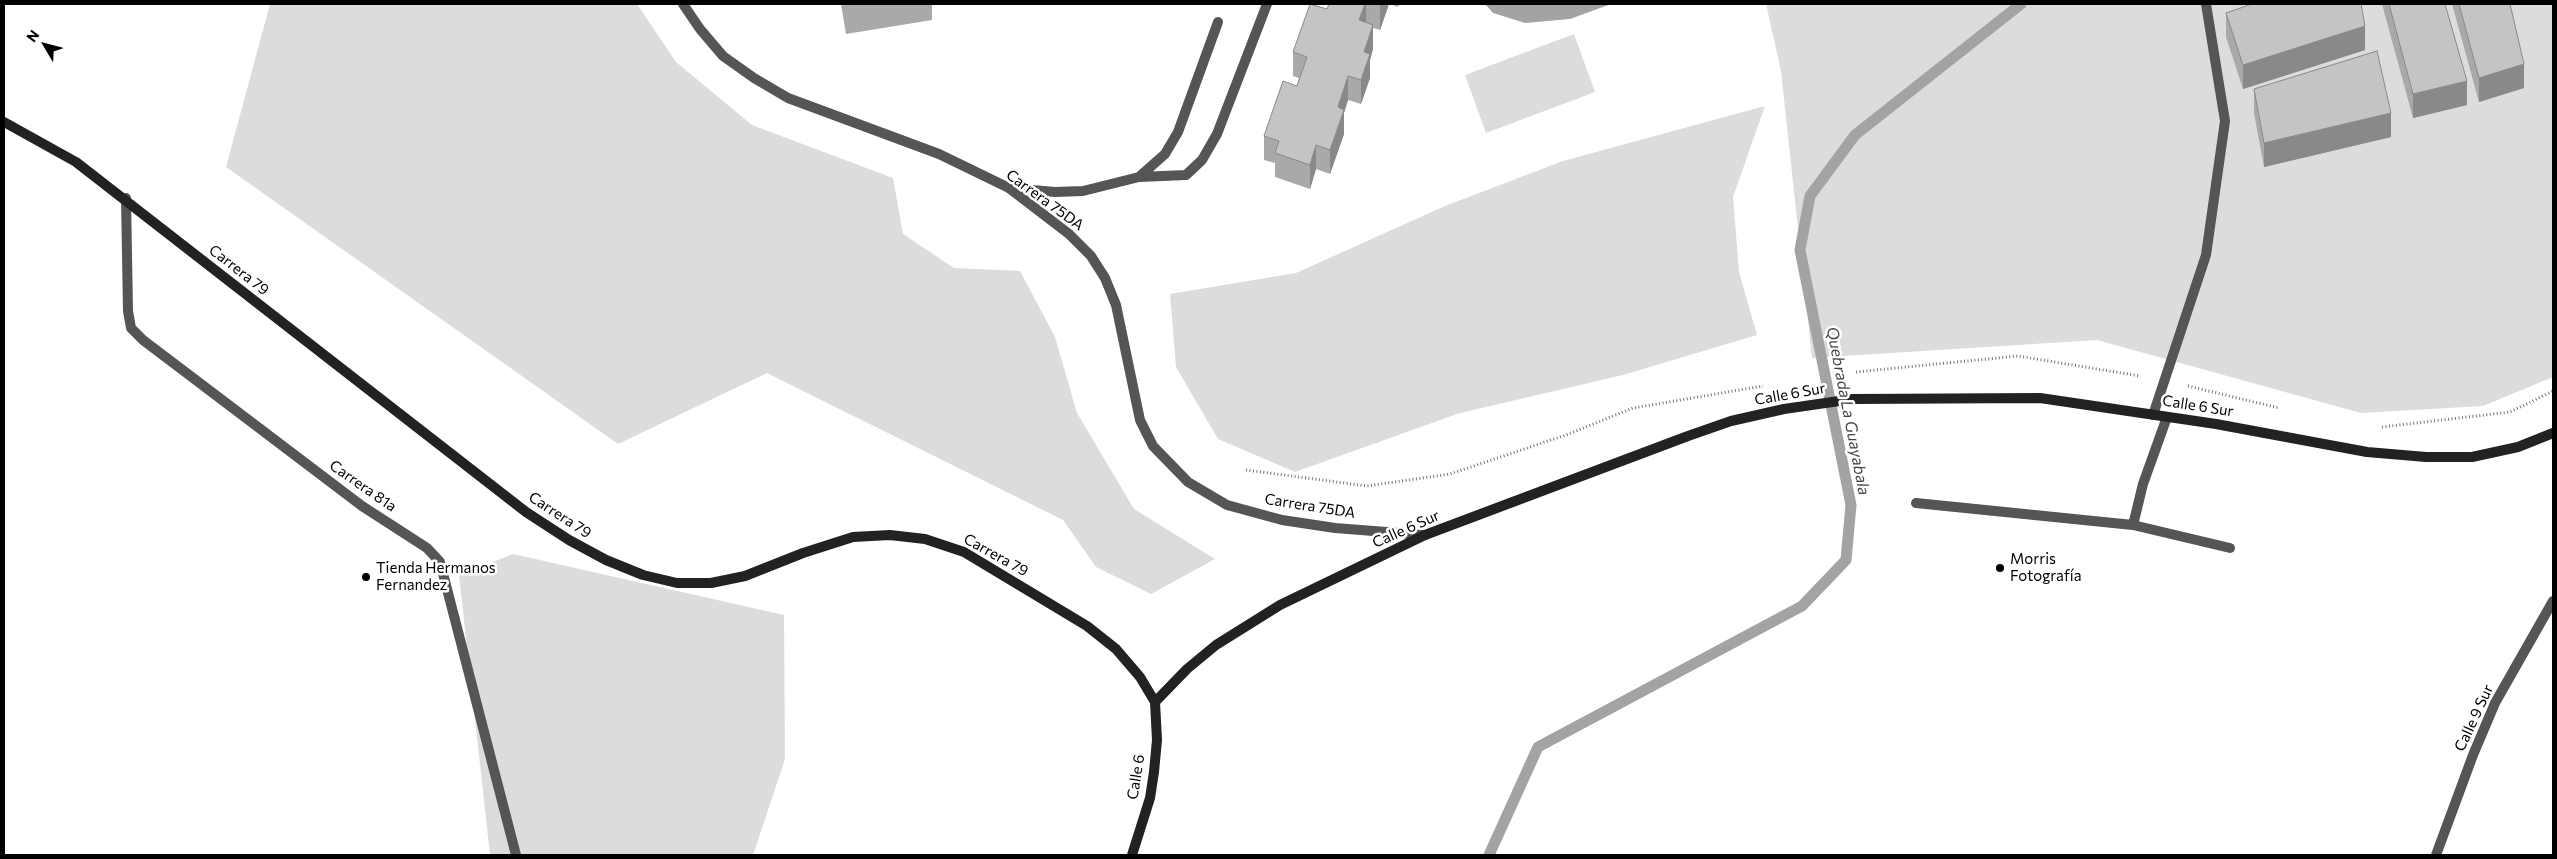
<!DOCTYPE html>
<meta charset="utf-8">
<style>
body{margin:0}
#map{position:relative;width:2557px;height:859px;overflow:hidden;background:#fff;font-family:Commissioner,sans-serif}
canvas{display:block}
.frame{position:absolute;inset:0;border:5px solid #000;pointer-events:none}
.north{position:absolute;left:20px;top:20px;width:50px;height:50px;-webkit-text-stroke:4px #fff;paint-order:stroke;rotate:307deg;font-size:14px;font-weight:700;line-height:20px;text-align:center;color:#000}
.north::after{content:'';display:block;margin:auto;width:18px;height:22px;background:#000;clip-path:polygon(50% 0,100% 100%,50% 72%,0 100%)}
</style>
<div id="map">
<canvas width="2557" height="859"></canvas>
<div class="frame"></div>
<div class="north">N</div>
</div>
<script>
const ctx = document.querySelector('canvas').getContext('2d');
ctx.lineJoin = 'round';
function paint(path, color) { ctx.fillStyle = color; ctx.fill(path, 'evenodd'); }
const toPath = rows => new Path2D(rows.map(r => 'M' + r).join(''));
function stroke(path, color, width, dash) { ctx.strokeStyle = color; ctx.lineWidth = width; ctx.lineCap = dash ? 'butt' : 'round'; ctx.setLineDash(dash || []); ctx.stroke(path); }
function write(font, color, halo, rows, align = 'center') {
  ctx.font = font + ' Commissioner,sans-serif'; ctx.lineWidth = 5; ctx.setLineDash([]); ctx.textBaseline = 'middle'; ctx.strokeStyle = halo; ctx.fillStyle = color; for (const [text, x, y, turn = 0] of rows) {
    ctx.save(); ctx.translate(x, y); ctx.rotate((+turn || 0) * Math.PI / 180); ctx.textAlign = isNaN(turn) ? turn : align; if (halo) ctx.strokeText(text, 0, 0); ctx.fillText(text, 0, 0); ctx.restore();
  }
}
const green = toPath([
 [270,4,637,4,676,62,752,125,893,178,903,234,954,268,1020,271,1055,337,1077,413,1134,509,1215,559,1151,594,1096,567,1063,520,767,373,618,444,226,167],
 [1766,4,2553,4,2553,377,2483,406,2361,413,2097,340,1812,358,1781,71],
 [1574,34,1595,92,1486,133,1465,75],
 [1765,106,1733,197,1739,272,1757,335,1623,375,1460,413,1295,472,1218,439,1176,367,1170,294,1296,273,1445,206,1563,161],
 [513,554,784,615,785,759,753,855,490,855,459,575]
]);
const water = toPath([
 [1485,4,1611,4,1570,19,1525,23,1493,13]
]);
const stream = toPath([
 [1489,855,1538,747,1802,606,1846,560,1851,505,1800,250,1810,196,1855,135,2021,4]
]);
const path = toPath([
 [1856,372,2018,356,2140,376],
 [2188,386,2279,408],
 [2382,427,2510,412,2553,391],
 [1246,470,1367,486,1450,474,1566,435,1633,408,1763,386]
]);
const lane = toPath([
 [1139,177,1186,175,1202,160,1217,134,1267,4],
 [1009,188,1055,192,1083,191,1139,177,1165,154,1178,132,1218,22],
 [126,198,128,311,131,328,143,340,362,506,427,548,440,562,516,855],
 [2153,415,2206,255,2225,121,2206,4],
 [1916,503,2133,525,2143,484,2167,417],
 [2133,525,2230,548]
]);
const street = toPath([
 [683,4,700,29,723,56,754,78,788,98,939,154,1009,188,1069,234,1091,256,1105,278,1116,305,1140,420,1153,446,1188,482,1227,505,1282,520,1335,528,1425,535],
 [2436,855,2473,755,2495,703,2553,601]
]);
const secondary = toPath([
 [4,122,76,162,526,512,569,540,606,560,643,575,677,583,711,583,745,576,803,553,853,537,890,535,925,539,964,552,1087,626,1116,649,1140,677,1155,702,1157,740,1154,772,1150,798,1132,855],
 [1155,702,1187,669,1216,645,1280,605,1425,535,1688,436,1731,421,1784,409,1853,399,2040,398,2216,424,2367,452,2426,457,2472,457,2518,447,2553,433]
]);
const wall = toPath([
 [841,4,932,4,932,20,846,34],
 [1329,4,1389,4,1380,30,1373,28,1373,49,1370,60,1370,78,1361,104,1348,100,1344,113,1344,134,1330,174,1316,169,1310,189,1275,177,1275,163,1264,160,1264,136,1297,86,1299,78,1293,76,1293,52,1327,9],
 [1390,4,1399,4,1398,7],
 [2382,4,2445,4,2467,105,2413,118],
 [2452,4,2510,4,2524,88,2479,102],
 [2226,13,2365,50,2243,89,2226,37],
 [2254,89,2391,137,2264,167,2254,113]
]);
const shadedWall = toPath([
 [1365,4,1366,4,1366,25,1359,20],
 [1381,4,1389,4,1380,30,1380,6],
 [1373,25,1373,49,1370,60,1370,78,1361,104,1361,80,1364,52],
 [2365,26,2365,50,2243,89,2243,65],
 [2524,64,2524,88,2479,102,2479,78],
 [1348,76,1348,100,1344,113,1344,134,1330,174,1330,150,1338,107],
 [2467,81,2467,105,2413,118,2413,94],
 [2391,113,2391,137,2264,167,2264,143],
 [1316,145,1316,169,1310,189,1310,165]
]);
const building = toPath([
 [1310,4,1327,9,1329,4,1365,4,1359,20,1373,25,1364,52,1370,54,1361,80,1348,76,1338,107,1344,110,1330,150,1316,145,1310,165,1275,153,1279,141,1264,136,1283,81,1297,86,1307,57,1293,52,1310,4],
 [2252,4,2361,4,2365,26,2243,65,2226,13,2252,4],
 [2389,4,2445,4,2467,81,2413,94,2389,4],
 [2459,4,2510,4,2524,64,2479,78,2459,4],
 [2377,51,2391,113,2264,143,2254,89,2377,51]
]);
const markers = [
 [2000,568,5,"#000"],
 [366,577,5,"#000"]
];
const streetNames = [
 ["Carrera 75DA",1045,200,36],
 ["Carrera 79",239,270,38],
 ["Calle 6 Sur",1790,394,-10],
 ["Calle 6 Sur",2198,406,9],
 ["Carrera 81a",363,486,35],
 ["Carrera 75DA",1310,506,9],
 ["Carrera 79",560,515,33],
 ["Calle 6 Sur",1406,529,-24],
 ["Carrera 79",996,555,29],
 ["Calle 9 Sur",2474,718,-65],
 ["Calle 6",1136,777,-81]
];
const poiNames = [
 ["Morris",2010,559],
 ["Fotografía",2010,576],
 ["Tienda Hermanos",376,568],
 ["Fernandez",376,585]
];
const waterNames = [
 ["Quebrada La Guayabala",1848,411,79]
];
paint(green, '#dcdcdc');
paint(water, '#a3a3a3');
stroke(stream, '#a3a3a3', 11);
stroke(path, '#777', 3, [1, 2.5]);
stroke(lane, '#555', 10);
stroke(street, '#555', 10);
stroke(secondary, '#222', 10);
paint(wall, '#a9a9a9');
paint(shadedWall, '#898989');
paint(building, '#c4c4c4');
stroke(building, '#898989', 1);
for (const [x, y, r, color] of markers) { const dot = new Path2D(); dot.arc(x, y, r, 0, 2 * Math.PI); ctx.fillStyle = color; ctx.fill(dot); stroke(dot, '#fff', 2); }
write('15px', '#000', '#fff', streetNames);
write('15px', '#000', '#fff', poiNames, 'left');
write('italic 16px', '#444', '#fff', waterNames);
</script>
